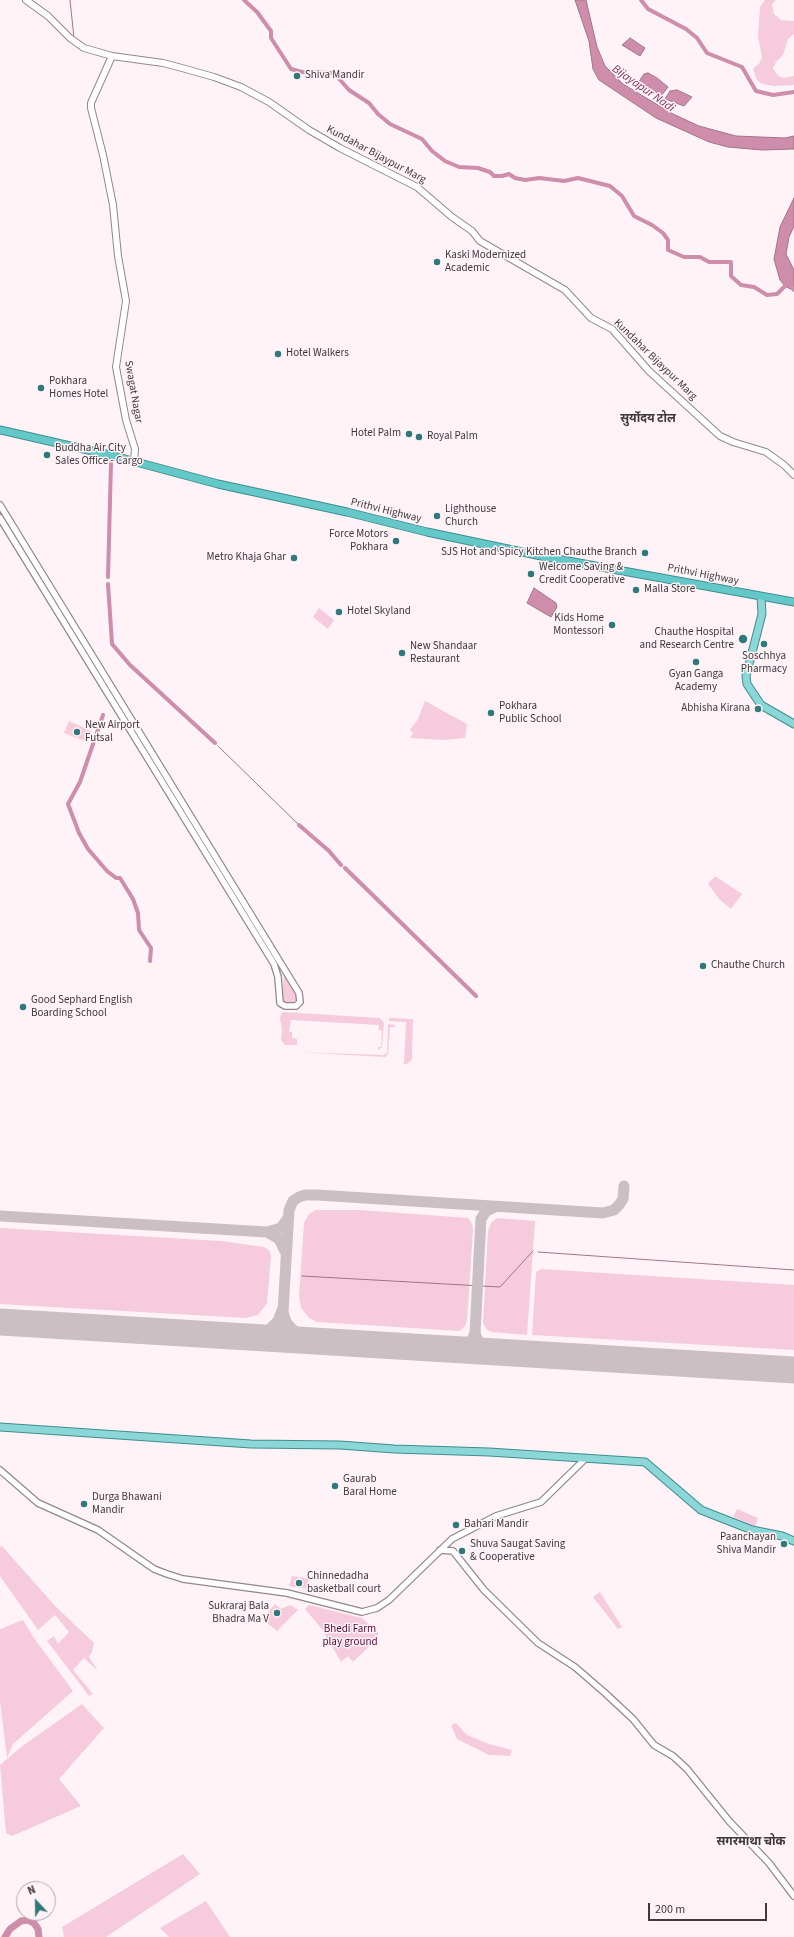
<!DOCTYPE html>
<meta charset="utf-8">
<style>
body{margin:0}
#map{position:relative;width:794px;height:1937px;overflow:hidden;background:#fff3f8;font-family:"Source Sans 3",sans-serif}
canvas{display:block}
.north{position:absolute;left:16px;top:1881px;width:40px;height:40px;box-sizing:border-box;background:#fff3f8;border:1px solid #b2a9ad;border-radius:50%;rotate:338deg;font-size:11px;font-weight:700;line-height:16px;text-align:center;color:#3f393c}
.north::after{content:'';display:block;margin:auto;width:14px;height:18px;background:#30797a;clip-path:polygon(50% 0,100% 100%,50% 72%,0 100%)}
.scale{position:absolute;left:648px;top:1903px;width:119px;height:18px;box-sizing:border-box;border:2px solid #3f393c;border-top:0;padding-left:5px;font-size:12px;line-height:14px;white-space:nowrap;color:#3f393c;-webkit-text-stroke:3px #fff3f8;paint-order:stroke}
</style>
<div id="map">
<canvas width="794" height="1937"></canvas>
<div class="north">N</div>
<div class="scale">200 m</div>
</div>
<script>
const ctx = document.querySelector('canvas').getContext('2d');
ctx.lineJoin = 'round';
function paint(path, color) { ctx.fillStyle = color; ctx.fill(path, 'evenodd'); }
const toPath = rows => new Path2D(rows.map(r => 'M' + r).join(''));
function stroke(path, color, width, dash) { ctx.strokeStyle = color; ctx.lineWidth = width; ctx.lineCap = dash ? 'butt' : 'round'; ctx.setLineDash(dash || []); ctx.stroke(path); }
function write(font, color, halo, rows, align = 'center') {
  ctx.font = font + ' "Source Sans 3","Noto Sans Devanagari",sans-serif'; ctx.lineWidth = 3; ctx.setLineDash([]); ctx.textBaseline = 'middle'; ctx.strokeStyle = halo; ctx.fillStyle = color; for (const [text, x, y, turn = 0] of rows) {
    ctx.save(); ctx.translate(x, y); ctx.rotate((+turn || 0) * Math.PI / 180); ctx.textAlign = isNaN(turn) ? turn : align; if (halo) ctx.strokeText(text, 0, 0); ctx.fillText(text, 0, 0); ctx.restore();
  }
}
const green = toPath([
 [765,0,776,0,772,4,774,14,781,20,794,21,794,34,788,39,783,55,776,62,773,68,778,76,784,78,794,76,794,85,773,86,760,83,756,78,753,68,759,64,762,57,758,37,760,7],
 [319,608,334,620,328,629,313,617],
 [425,701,467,724,465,738,442,740,410,738,413,733,410,730,418,719],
 [69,721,91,731,87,742,64,733],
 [715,876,742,894,731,909,720,900,708,884],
 [284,973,298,995,297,1000,293,1002,285,1002,282,999],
 [283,1012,380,1018,384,1023,382,1047,378,1050,378,1047,381,1047,382,1031,379,1030,379,1025,291,1020,289,1032,292,1032,292,1038,297,1039,297,1045,285,1045,281,1040,282,1029,280,1019,281,1014],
 [389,1018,413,1019,412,1058,411,1061,406,1064,404,1064,406,1022,389,1021],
 [388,1024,395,1025,395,1027,390,1027,388,1054,385,1057,297,1052,384,1055,387,1053],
 [316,1210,360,1210,468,1218,472,1224,473,1230,467,1320,465,1326,459,1331,317,1322,309,1318,301,1308,299,1296,304,1223,309,1214],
 [497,1218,535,1221,527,1335,492,1332,487,1330,483,1323,488,1231,491,1223],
 [0,1228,221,1241,264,1247,269,1250,271,1256,267,1303,258,1315,246,1318,0,1304],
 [541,1269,794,1285,794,1350,532,1335,536,1272],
 [737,1509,758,1518,755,1527,733,1517],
 [2,1546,56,1607,94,1643,92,1652,89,1657,98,1671,84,1658,73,1670,93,1694,89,1696,47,1641,54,1636,58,1644,69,1632,55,1615,38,1630,0,1576,0,1547],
 [292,1576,309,1579,307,1589,289,1586],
 [600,1592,622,1627,618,1629,593,1597],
 [275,1604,281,1609,290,1605,298,1610,277,1631,262,1619],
 [309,1605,362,1618,378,1632,378,1635,374,1642,353,1662,348,1656,341,1662,321,1628,305,1609],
 [23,1620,34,1638,73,1691,13,1744,7,1758,0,1701,0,1629],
 [82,1704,104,1728,59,1779,81,1806,12,1836,6,1833,0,1765,21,1747],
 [456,1723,467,1735,489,1744,512,1750,510,1756,489,1755,457,1739,451,1725],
 [183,1854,200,1874,106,1937,64,1937,62,1927],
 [206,1901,230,1937,169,1937,160,1928]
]);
const water = toPath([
 [575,0,586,0,597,47,605,66,623,84,673,114,699,126,736,136,785,138,794,136,794,149,762,150,728,147,709,142,656,118,599,80,593,69,589,41,575,0],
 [630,38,645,48,640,56,622,45,630,38],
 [648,73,657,78,668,87,661,96,638,83,644,74,648,73],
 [677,90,692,97,684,106,665,99,670,91,677,90],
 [794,198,794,226,789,237,786,254,794,270,794,291,785,286,780,280,774,259,780,227,794,198],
 [534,588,556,603,557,607,551,617,527,603,534,588]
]);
const stream = toPath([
 [70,0,74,38],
 [218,746,299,825],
 [538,1252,794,1270],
 [302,1276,500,1287,533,1251]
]);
const canal = toPath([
 [244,0,257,12,271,31,271,38,291,69,302,72,334,73,349,90,369,103,378,114,390,124,422,139,432,151,445,161,459,167,478,168,490,172,494,176,502,176,509,174,515,178,525,180,539,178,564,181,578,178,610,186,622,196,634,216,652,225,663,233,668,240,668,250,684,257,700,257,709,262,731,262,731,276,741,285,754,287,767,295,777,294,788,283,794,290],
 [641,0,648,9,686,29,697,38,707,53,742,67,756,91,773,95,794,92],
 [108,577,111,463],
 [108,584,112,644,130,665,215,743],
 [103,715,80,782,68,804,79,833,88,849,107,871,116,878,120,878,133,899,138,913,139,930,151,948,150,961],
 [299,825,329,851,341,865],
 [345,868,476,996]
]);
const river = toPath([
 [5,1937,10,1929,21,1921,28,1920,34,1923,38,1929,39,1937]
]);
const taxiway = toPath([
 [0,1216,267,1232],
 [286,1253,279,1239,267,1232,281,1228,288,1218],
 [248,1337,260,1335,269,1330,278,1321,283,1308],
 [312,1341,300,1336,293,1330,286,1322,283,1312,289,1210,293,1201,299,1197,305,1195,317,1195,603,1213,614,1210,619,1205,623,1199,624,1186],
 [453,1349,467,1345,473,1338,475,1333],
 [493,1351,487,1350,479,1344,475,1333,481,1219,486,1211,495,1207]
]);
const runway = toPath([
 [0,1322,794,1370]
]);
const tertiary = toPath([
 [0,505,299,993,300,1002,296,1006,285,1006,280,1003,278,977,274,964,0,518],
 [0,1470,38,1503,98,1530,154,1569,167,1574,183,1579,287,1593,362,1612,377,1608,389,1600,452,1539,496,1516,541,1502,586,1458],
 [440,1550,453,1551,484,1590,538,1643,575,1667,605,1693,633,1719,654,1745,673,1756,687,1769,729,1821,769,1863,794,1896]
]);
const secondary = toPath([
 [26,0,48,16,70,38,84,48,112,56,163,63,182,68,214,77,241,87,269,102,309,130,340,148,417,187,452,217,472,231,480,241,565,290,591,318,612,329,649,371,720,436,733,442,766,452,784,465,794,475],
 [112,56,91,103,91,108,103,155,113,205,118,256,126,301,116,367,126,420,135,449,134,462]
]);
const primary = toPath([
 [761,597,762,614,746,676,747,684,761,705,794,724],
 [0,1427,251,1444,340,1445,394,1449,489,1452,645,1462,701,1510,752,1530,782,1536,794,1541]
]);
const trunk = toPath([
 [0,430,110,455,218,484,347,512,427,532,546,557,794,602]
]);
const markers = [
 [297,76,4,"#30797a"],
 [437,262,4,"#30797a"],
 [278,354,4,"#30797a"],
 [41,388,4,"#30797a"],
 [409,434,4,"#30797a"],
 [419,437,4,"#30797a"],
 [47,455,4,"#30797a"],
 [437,516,4,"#30797a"],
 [396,541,4,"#30797a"],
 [645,553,4,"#30797a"],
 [294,558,4,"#30797a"],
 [531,574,4,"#30797a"],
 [636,590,4,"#30797a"],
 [339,612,4,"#30797a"],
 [612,625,4,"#30797a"],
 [743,639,5,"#30797a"],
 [764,644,4,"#30797a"],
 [402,653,4,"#30797a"],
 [696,662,4,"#30797a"],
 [758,709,4,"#30797a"],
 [491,713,4,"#30797a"],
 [77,732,4,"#30797a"],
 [703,966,4,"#30797a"],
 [23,1007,4,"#30797a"],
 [335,1486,4,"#30797a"],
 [84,1504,4,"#30797a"],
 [456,1525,4,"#30797a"],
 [784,1544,4,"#30797a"],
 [462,1551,4,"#30797a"],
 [299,1583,4,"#30797a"],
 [277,1613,4,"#30797a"]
];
const poiNames = [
 ["Shiva Mandir",305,76],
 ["Kaski Modernized",445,256],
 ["Academic",445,269],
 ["Hotel Walkers",286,354],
 ["Pokhara",49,382],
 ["Homes Hotel",49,395],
 ["Hotel Palm",401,434,"right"],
 ["Royal Palm",427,437],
 ["Buddha Air City",55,449],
 ["Sales Office - Cargo",55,462],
 ["Lighthouse",445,510],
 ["Church",445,523],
 ["Force Motors",388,535,"right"],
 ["Pokhara",388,548,"right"],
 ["SJS Hot and Spicy Kitchen Chauthe Branch",637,553,"right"],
 ["Metro Khaja Ghar",286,558,"right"],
 ["Welcome Saving &",539,568],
 ["Credit Cooperative",539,581],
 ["Malla Store",644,590],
 ["Hotel Skyland",347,612],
 ["Kids Home",604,619,"right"],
 ["Montessori",604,632,"right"],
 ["Chauthe Hospital",734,633,"right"],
 ["and Research Centre",734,646,"right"],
 ["New Shandaar",410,647],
 ["Restaurant",410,660],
 ["Soschhya",764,657,"center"],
 ["Pharmacy",764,670,"center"],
 ["Gyan Ganga",696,675,"center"],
 ["Academy",696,688,"center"],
 ["Pokhara",499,707],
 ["Public School",499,720],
 ["Abhisha Kirana",750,709,"right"],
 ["New Airport",85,726],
 ["Futsal",85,739],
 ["Chauthe Church",711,966],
 ["Good Sephard English",31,1001],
 ["Boarding School",31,1014],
 ["Gaurab",343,1480],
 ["Baral Home",343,1493],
 ["Durga Bhawani",92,1498],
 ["Mandir",92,1511],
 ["Bahari Mandir",464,1525],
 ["Paanchayan",776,1538,"right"],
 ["Shiva Mandir",776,1551,"right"],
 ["Shuva Saugat Saving",470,1545],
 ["& Cooperative",470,1558],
 ["Chinnedadha",307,1577],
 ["basketball court",307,1590],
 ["Sukraraj Bala",269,1607,"right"],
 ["Bhadra Ma V",269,1620,"right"]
];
const streetNames = [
 ["Kundahar Bijaypur Marg",376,155,28],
 ["Kundahar Bijaypur Marg",655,360,44],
 ["Swagat Nagar",133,392,80],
 ["Prithvi Highway",386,511,14],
 ["Prithvi Highway",703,575,11]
];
const parkNames = [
 ["Bhedi Farm",350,1630],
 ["play ground",350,1643]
];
const waterNames = [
 ["Bijayapur Nadi",643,89,35]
];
const neighbourhoodNames = [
 ["सुर्योदय टोल",648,419],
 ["सगरमाथा चोक",751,1842]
];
paint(green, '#f7cbde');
paint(water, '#ce8daa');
stroke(water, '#a37489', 1);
stroke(stream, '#a37489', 1);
stroke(canal, '#ce8daa', 4);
stroke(river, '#ce8daa', 7);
stroke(taxiway, '#cac0c4', 11);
stroke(runway, '#cac0c4', 27);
stroke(tertiary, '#94868b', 8);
stroke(secondary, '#94868b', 8);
stroke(primary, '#3e8d8f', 9);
stroke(trunk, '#3e8d8f', 9);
stroke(tertiary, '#fff', 5.5);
stroke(secondary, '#fff', 6);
stroke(primary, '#8bd6d6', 7);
stroke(trunk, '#64c8c8', 7);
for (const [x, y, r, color] of markers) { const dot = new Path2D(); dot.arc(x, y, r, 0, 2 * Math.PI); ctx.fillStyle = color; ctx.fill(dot); stroke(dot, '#fff3f8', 1.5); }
write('11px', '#3f393c', '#fff3f8', poiNames, 'left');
write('11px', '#3f393c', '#fff3f8', streetNames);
write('11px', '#570937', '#fff3f8', parkNames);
write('italic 12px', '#7e3058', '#fff3f8', waterNames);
write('bold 12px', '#3f393c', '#fff3f8', neighbourhoodNames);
</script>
